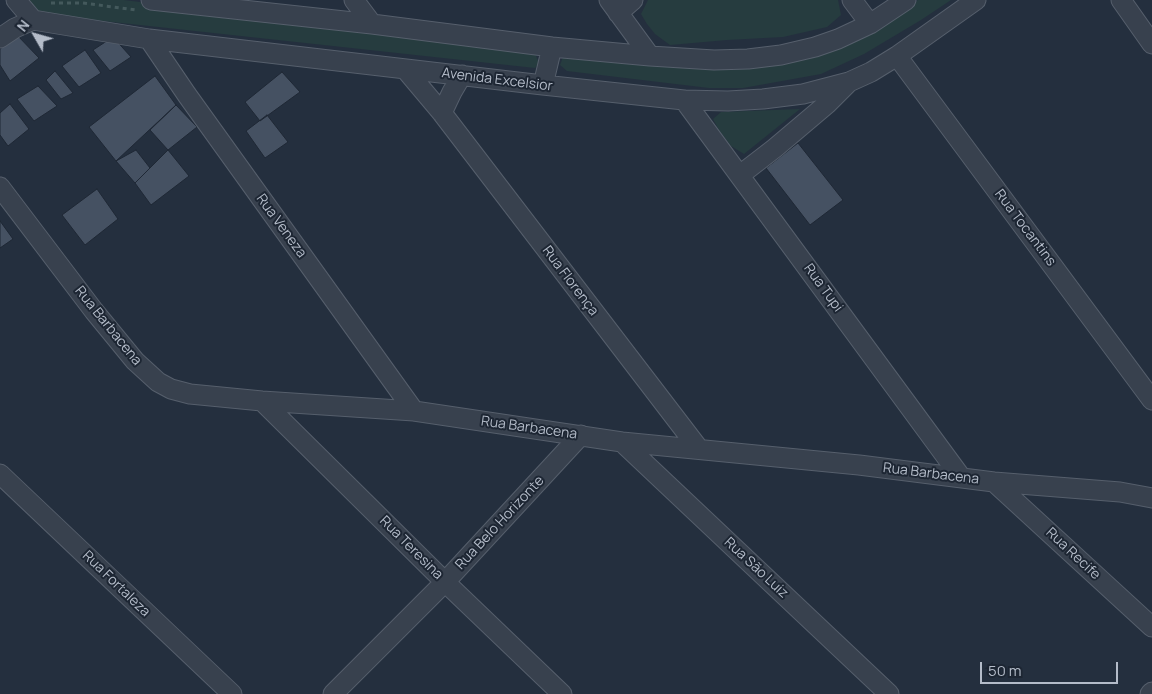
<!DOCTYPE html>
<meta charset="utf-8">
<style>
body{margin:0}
#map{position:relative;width:1152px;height:694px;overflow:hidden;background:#242f3e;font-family:Manrope,sans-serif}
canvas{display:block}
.north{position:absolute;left:10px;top:10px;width:50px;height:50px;-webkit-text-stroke:4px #1d2633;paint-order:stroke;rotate:308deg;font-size:14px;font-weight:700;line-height:20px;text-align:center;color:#b4bcc9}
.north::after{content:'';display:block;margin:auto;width:18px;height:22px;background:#b4bcc9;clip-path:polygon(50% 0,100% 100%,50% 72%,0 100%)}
.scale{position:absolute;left:980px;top:662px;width:138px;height:22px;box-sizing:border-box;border:2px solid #b4bcc9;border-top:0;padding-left:6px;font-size:15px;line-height:18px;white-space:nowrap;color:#b4bcc9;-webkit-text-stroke:4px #1d2633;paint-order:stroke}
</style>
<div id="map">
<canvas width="1152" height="694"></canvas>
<div class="north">N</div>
<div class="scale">50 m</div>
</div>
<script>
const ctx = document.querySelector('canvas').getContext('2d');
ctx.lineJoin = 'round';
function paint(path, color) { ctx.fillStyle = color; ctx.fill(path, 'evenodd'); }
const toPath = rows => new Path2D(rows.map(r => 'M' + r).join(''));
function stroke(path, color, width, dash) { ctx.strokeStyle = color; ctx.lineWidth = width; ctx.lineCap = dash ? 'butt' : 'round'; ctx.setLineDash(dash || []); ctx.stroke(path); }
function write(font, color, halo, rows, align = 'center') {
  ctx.font = font + ' Manrope,sans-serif'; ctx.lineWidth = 4; ctx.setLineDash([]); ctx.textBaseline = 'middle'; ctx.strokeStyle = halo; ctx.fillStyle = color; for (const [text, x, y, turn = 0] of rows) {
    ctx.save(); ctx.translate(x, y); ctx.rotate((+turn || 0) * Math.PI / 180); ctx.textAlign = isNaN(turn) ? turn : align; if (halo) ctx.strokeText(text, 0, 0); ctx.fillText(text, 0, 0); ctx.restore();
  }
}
const green = toPath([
 [20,0,124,0,534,51,539,63,535,68,39,14],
 [648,0,838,0,841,15,827,27,783,37,727,40,670,45,655,34,647,24,641,14],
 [918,0,951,0,921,20,864,54,821,74,743,88,709,88,567,71,560,65,564,54,741,66,911,5],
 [800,109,744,154,731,146,719,130,713,119,721,112]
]);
const building = toPath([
 [17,35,39,58,10,81,0,65,0,49,17,35],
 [113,37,131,57,110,71,93,50,113,37],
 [85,50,101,73,79,87,62,66,85,50],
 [55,71,73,93,61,99,46,80,55,71],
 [282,72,300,92,260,121,245,102,282,72],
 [155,76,176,105,116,161,89,127,155,76],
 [38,86,57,106,34,121,17,99,38,86],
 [10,104,29,129,8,146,0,135,0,113,10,104],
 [176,105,197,127,168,150,150,130,176,105],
 [267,115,288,142,265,158,246,131,267,115],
 [798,143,843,200,810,225,766,168,798,143],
 [136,150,150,168,135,183,116,161,136,150],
 [168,150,189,176,151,205,135,183,168,150],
 [97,189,118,219,85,245,62,215,97,189],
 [0,221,13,239,0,248,0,221]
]);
const path = toPath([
 [51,3,83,3,136,10]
]);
const minor = toPath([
 [16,0,33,20],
 [151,0,372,24,552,47,650,56,714,60,748,59,781,55,815,47,838,39,870,24,906,0],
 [354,0,372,24],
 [609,0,650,56],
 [852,0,870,24],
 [1121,0,1152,44],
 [618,13,633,0],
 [0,38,15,28,33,20,149,39,543,85,684,100,728,101,763,99,803,94,849,82,871,72,897,56,976,0],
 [149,39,187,95,414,411],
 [897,56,1152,400],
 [405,69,442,113,699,449],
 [543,85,552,47],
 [684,100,961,477],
 [442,113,452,92,462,75],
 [740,175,775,148,827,104,847,84],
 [0,187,94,311,135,361,158,382,171,389,190,394,262,401,414,411,622,442,859,465,994,482,1120,492,1152,498],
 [262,401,445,582,562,694],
 [622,442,889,694],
 [0,474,232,694],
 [994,482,1152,627],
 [333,694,445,582,581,435],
 [1150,694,1152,692]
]);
const streetNames = [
 ["Avenida Excelsior",497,80,7],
 ["Rua Veneza",281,226,54],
 ["Rua Tocantins",1025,228,53],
 ["Rua Florença",570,281,53],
 ["Rua Tupi",823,288,54],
 ["Rua Barbacena",108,326,51],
 ["Rua Barbacena",529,428,8],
 ["Rua Barbacena",931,474,7],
 ["Rua Belo Horizonte",500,523,-47],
 ["Rua Teresina",411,548,45],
 ["Rua Recife",1073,554,43],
 ["Rua São Luiz",756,568,43],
 ["Rua Fortaleza",116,584,44]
];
paint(green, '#263c3f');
paint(building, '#455162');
stroke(building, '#1f2835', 1);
stroke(minor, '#565f6c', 21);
stroke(path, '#44595c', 3, [4, 4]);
stroke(minor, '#38414e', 19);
write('14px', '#b4bcc9', '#1d2633', streetNames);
</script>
